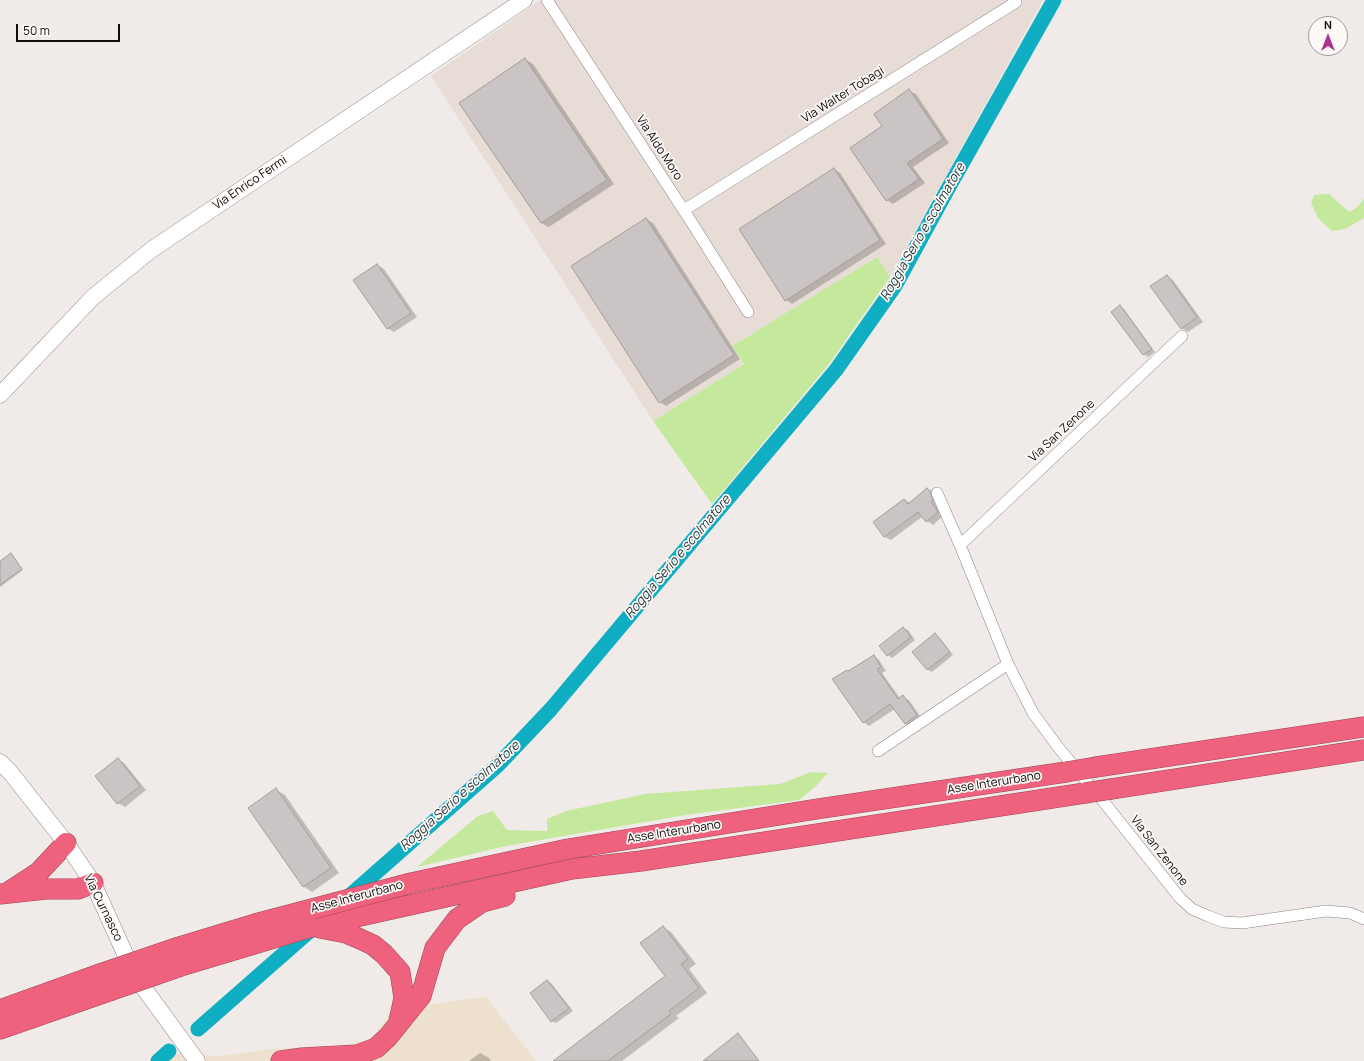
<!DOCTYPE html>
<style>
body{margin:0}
#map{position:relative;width:1364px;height:1061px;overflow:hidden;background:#f0ebe9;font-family:Manrope,sans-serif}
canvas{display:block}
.north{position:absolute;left:1308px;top:16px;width:40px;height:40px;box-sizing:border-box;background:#fdf9f7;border:1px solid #9d9a99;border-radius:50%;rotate:0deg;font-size:11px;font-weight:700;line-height:16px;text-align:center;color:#0e0c0c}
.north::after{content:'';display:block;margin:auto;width:14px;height:18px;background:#a83691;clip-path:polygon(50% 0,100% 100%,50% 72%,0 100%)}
.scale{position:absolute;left:16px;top:24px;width:104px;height:18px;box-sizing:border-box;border:2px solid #0e0c0c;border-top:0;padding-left:5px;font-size:12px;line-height:14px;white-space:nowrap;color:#0e0c0c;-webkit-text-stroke:3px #fdf9f7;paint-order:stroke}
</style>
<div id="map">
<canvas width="1364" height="1061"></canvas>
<div class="north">N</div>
<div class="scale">50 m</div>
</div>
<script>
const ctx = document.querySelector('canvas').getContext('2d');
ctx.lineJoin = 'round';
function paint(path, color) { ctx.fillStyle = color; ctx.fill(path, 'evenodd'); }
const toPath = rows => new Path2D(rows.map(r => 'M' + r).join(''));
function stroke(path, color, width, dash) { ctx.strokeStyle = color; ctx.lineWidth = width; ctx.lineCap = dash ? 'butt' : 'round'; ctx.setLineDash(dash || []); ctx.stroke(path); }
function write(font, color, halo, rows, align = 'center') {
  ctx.font = font + ' Manrope,sans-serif'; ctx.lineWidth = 3.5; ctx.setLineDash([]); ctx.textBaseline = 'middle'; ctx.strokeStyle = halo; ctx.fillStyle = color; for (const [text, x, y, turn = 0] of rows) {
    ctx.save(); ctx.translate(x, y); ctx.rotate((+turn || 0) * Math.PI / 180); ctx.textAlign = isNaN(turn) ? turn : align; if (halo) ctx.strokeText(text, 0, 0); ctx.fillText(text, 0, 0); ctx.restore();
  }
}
const built = toPath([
 [541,0,1043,0,890,277,877,257,732,346,744,364,653,421,431,76]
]);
const industrial = toPath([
 [486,997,536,1061,168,1061,176,1054,223,1056,269,1049,339,1046,372,1039,393,1009]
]);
const green = toPath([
 [1329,194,1349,212,1356,208,1364,199,1364,218,1345,229,1332,231,1318,218,1311,203,1314,195],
 [877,257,890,277,829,364,712,504,653,421,744,364,732,346],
 [811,772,828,773,816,786,799,800,686,815,506,846,417,867,478,816,493,811,507,830,547,831,547,819,566,811,645,794,780,784]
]);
const shadow = toPath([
 [525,59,533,64,614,184,549,227,541,223],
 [909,91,916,94,949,143,913,167,925,183,893,204,887,200],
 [834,169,840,173,886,244,792,304,786,300],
 [646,219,653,223,740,359,666,406,660,402],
 [377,265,384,269,417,317,394,332,387,328],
 [1167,276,1173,280,1203,322,1188,332,1182,328],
 [1120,307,1124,309,1155,352,1148,357,1144,354],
 [927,489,934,492,943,516,933,525,927,521,923,516,891,540,885,537,874,522,905,500,910,503],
 [11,554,23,570,0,587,0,562],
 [903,628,908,630,915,640,892,658,888,655],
 [935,635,939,637,953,655,932,672,928,670,913,652],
 [874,656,879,660,886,671,882,673,900,698,903,697,909,700,922,719,911,727,905,723,895,709,869,726,863,722,848,672],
 [118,760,124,763,146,790,125,807,118,803],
 [276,790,285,795,339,873,312,892,303,886],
 [663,927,671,932,696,964,689,969,707,993,676,1016,679,1018,622,1061,566,1061,667,976],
 [547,981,551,983,573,1011,556,1023,552,1021],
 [480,1053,489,1058,491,1061,469,1061]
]);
const canal = toPath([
 [346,899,498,765,551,709,836,370,895,286,950,185,1054,0],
 [198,1029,313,928],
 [158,1061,169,1051]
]);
const building = toPath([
 [525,58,607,180,541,223,459,103,525,58],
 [909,89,943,139,907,163,919,179,886,201,850,148,882,126,874,114,909,89],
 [834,168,880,240,785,301,739,229,834,168],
 [646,218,734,355,659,403,571,266,646,218],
 [377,264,411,313,387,329,353,280,377,264],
 [1167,275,1197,317,1181,329,1150,286,1167,275],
 [1120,305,1152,349,1143,355,1111,312,1120,305],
 [927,488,930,491,933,500,931,502,938,512,926,522,918,512,884,537,873,522,904,499,908,504,927,488],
 [11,553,22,569,0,585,0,561,11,553],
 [903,627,911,637,887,656,879,646,903,627],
 [935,633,950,652,927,670,912,652,935,633],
 [874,655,881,667,877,669,898,699,903,695,917,715,905,724,890,704,863,723,832,679,847,670,848,671,874,655],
 [118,758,140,786,117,804,95,776,118,758],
 [276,788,331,868,303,887,248,808,276,788],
 [663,926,688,959,681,964,699,988,669,1011,671,1014,608,1061,553,1061,665,976,640,943,663,926],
 [547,980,569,1008,551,1022,530,993,547,980],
 [738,1033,759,1061,703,1061,738,1033]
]);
const street = toPath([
 [547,0,692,223,748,312],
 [684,210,1016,2,1015,0],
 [937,493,960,545,1008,664,1033,713,1058,747,1107,806,1180,898,1192,909,1208,916,1224,922,1242,923,1326,911,1350,913,1364,919],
 [960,545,1182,336],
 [878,751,1008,664]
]);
const secondary = toPath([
 [0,395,93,297,151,250,524,0],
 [0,762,10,772,66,843,93,883,135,976,197,1061]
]);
const highway = toPath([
 [1096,767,1364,727],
 [1111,789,1364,750],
 [568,849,817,809,1066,772],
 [10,891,39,872,66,843],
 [0,894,46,889,78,889,93,883],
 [311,927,572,869,641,861,1085,793],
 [320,928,346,933,358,938,373,945,384,954,400,972,404,998,399,1021],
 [0,1010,100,974],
 [0,1029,109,991],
 [281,1061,302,1058,357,1055,376,1048,388,1037,421,996,435,948,457,919,482,902,505,896]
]);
const highwayBridge = toPath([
 [1066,772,1096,767],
 [1085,793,1111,789],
 [100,974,179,947,255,924,411,883,568,849],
 [109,991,181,966,311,927]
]);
const streetNames = [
 ["Via Walter Tobagi",843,95,-32],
 ["Via Aldo Moro",659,148,57],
 ["Via Enrico Fermi",250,183,-34],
 ["Via San Zenone",1062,431,-43],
 ["Asse Interurbano",994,783,-9],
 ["Asse Interurbano",674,832,-9],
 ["Via San Zenone",1159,851,52],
 ["Asse Interurbano",357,897,-15],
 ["Via Curnasco",103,908,64]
];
const waterNames = [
 ["Roggia Serio e scolmatore",923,232,-60],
 ["Roggia Serio e scolmatore",678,557,-50],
 ["Roggia Serio e scolmatore",460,796,-42]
];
paint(built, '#e8dcd7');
paint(industrial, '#ede1cd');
paint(green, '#c4e99d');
paint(shadow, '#0003');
stroke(canal, '#10aec2', 15);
paint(building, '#cac5c4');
stroke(building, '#a39f9d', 1);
stroke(street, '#888482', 12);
stroke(secondary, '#888482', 17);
stroke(highway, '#a04456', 21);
stroke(street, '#fff', 11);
stroke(secondary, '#fff', 16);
stroke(highway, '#ee627e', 20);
stroke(highwayBridge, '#a04456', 21, []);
stroke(highwayBridge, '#ee627e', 20);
write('12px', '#0e0c0c', '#fdf9f7', streetNames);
write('italic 13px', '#22383c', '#fdf9f7', waterNames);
</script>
